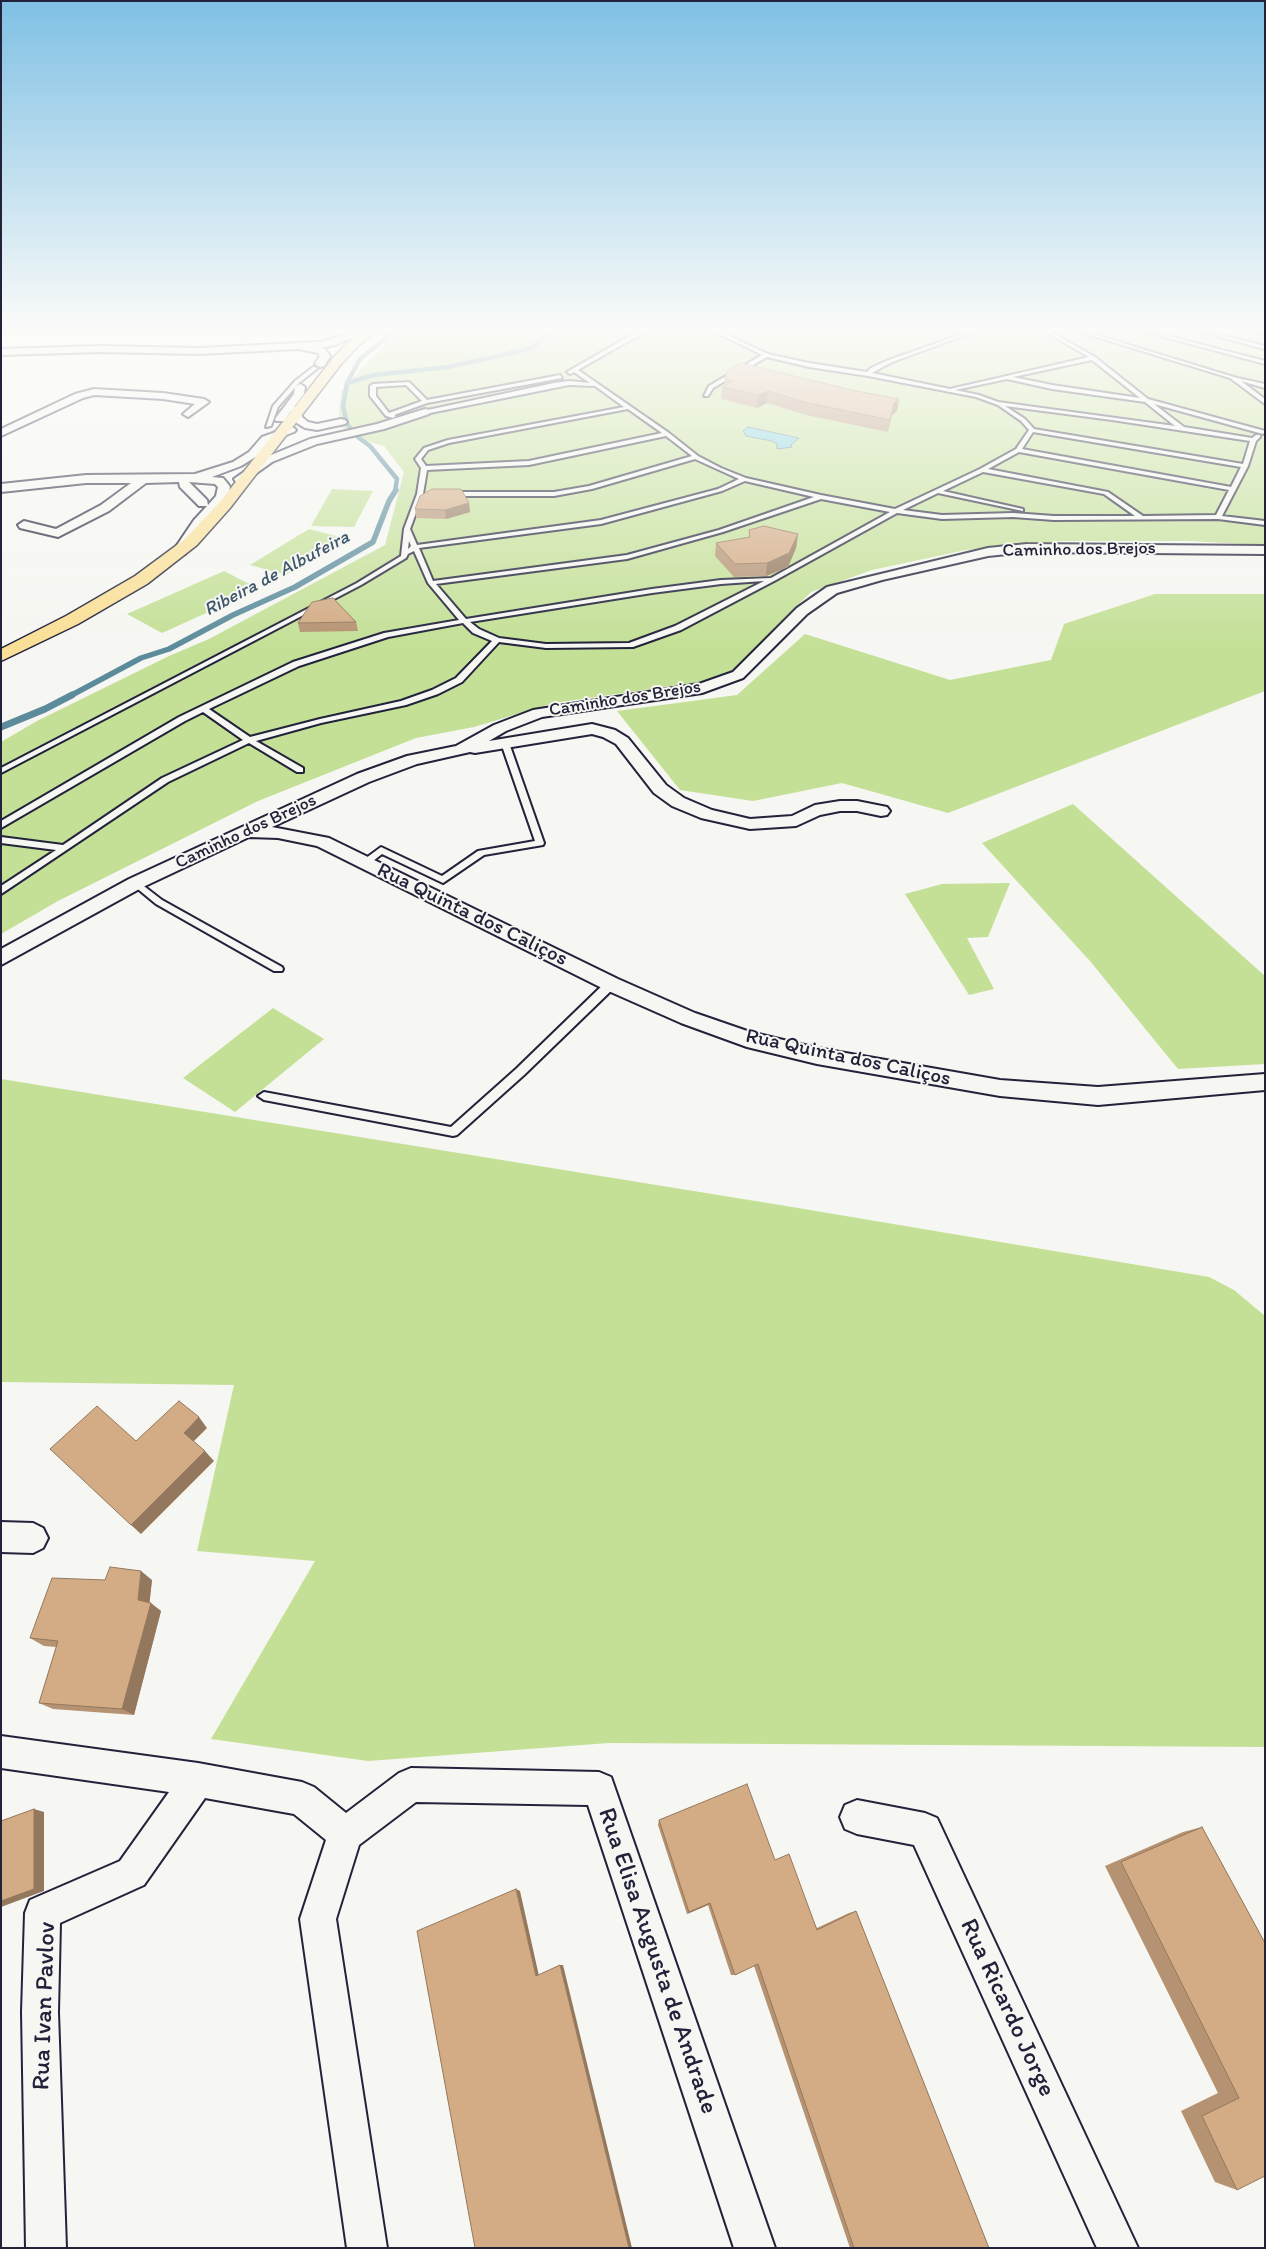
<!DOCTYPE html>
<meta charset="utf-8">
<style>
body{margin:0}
#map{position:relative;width:1266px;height:2249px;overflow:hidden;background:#f6f6f2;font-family:Itim,sans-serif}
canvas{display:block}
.frame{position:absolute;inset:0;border:2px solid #22223b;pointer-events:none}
</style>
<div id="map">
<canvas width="1266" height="2249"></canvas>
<div class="frame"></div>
</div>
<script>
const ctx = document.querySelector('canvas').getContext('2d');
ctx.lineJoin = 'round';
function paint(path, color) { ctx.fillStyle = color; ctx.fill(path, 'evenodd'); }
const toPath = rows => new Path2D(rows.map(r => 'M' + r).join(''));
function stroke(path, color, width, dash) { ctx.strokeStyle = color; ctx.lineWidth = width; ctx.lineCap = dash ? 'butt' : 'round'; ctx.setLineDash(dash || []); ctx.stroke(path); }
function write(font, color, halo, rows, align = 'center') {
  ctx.font = font + ' Itim,sans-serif'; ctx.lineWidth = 4; ctx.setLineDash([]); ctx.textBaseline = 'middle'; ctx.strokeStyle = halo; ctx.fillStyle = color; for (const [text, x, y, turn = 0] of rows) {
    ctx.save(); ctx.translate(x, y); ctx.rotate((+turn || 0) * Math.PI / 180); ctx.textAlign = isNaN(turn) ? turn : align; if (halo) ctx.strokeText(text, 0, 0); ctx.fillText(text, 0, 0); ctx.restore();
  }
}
const green = toPath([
 [401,331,803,331,895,334,924,331,1265,331,1265,545,1188,541,1063,541,966,550,872,570,811,592,733,670,699,682,554,703,474,727,416,738,258,801,58,901,1,934,1,742,37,721,169,656,209,639,385,545,404,472,384,446,353,437,338,424,341,391,391,338],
 [332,489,373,491,354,527,311,526],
 [309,529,344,538,286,575,250,565],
 [224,571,259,589,162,633,127,614],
 [1155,594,1265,594,1265,691,948,813,842,783,753,801,680,790,617,711,737,695,805,634,950,680,1051,660,1064,624],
 [1073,804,1265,976,1265,1064,1178,1069,1090,961,982,843],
 [1010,883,988,937,967,938,994,989,969,995,905,894,942,884],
 [273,1008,324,1039,235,1112,183,1078],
 [1,1079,780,1205,1209,1277,1234,1290,1265,1316,1265,1747,609,1743,368,1761,211,1739,315,1561,197,1551,234,1385,1,1382]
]);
const water = toPath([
 [748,427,799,438,791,445,792,447,777,449,777,444,772,441,746,436,743,431,748,427]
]);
const streamFar2 = toPath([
 [347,383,360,359,395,331],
 [395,492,397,479,370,446,359,438,347,424,343,406,347,383,374,375,448,367,516,352,531,348,540,342,549,331]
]);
const streamFar1 = toPath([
 [70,696,141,658,169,649,233,615,295,587,373,542,389,501,396,490]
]);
const stream = toPath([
 [1,727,45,709,72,695]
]);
const service = toPath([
 [645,331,650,331,632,339,578,370,669,433,698,456,721,468,746,478,821,495,895,509,980,469,1016,449,1029,430,1021,421,998,405,976,397,868,376,809,367,767,357,713,388,708,396,704,396,709,386,762,355,714,331,719,331,768,354,809,363,867,372,871,368,886,361,971,331,976,331,890,363,872,373,950,389,1089,357,1044,331,1049,331,1095,357,1148,399,1265,431,1263,434,1154,404,1184,427,1252,438,1256,435,1260,435,1260,437,1256,441,1248,466,1222,516,1265,521,1265,525,1218,519,1054,520,1013,517,942,519,897,513,776,580,681,630,633,647,546,648,499,642,462,682,438,694,406,705,321,723,256,741,303,768,303,772,297,772,249,743,168,782,1,894,1,886,56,850,1,843,1,837,63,845,162,778,243,740,203,712,185,721,1,828,1,821,179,717,293,662,384,633,459,620,428,583,414,551,408,554,406,558,361,585,1,773,1,768,357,583,401,556,404,529,417,494,421,468,415,459,424,448,448,440,624,407,595,386,569,385,425,414,423,411,554,383,569,381,590,383,574,372,570,374,567,372,628,337,645,331],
 [1092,360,1140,398,1052,385,1013,377,1092,360],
 [1007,379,1052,389,1145,402,1175,426,998,402,979,395,955,390,1007,379],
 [1005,406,1112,420,1250,441,1243,464,1034,429,1025,419,1005,406],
 [628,409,662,433,529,461,426,466,421,459,428,450,449,443,628,409],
 [1033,432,1241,467,1231,487,1022,449,1033,432],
 [666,436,692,456,589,486,554,492,449,492,446,494,449,496,554,496,592,489,695,459,739,479,718,489,601,520,417,545,410,529,423,494,427,470,529,465,666,436],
 [1019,452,1229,490,1216,515,1143,516,1108,492,988,469,1019,452],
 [983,472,1104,494,1135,516,1054,516,1013,513,942,515,903,510,938,493,1023,511,1023,509,943,491,983,472],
 [745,481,814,497,719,530,627,555,433,581,419,548,601,524,722,491,745,481],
 [821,499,890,512,771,578,721,580,652,589,466,619,436,584,627,559,723,532,821,499],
 [409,541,411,546,408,549,409,541],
 [764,581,675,626,629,643,546,644,499,638,479,629,470,622,652,593,721,584,764,581],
 [463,623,473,633,492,641,456,678,432,690,401,701,320,719,250,737,209,709,299,666,388,637,463,623],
 [1077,331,1083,331,1237,378,1265,384,1265,388,1241,381,1265,399,1265,404,1230,378,1077,331],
 [1142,331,1148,331,1265,361,1265,364,1142,331],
 [1198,331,1204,331,1265,346,1265,349,1198,331],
 [1253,331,1265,332,1265,334,1253,332,1253,331],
 [313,367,318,368,299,383,278,407,271,426,266,427,273,406,295,381,313,367],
 [560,375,562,378,427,403,394,415,396,416,393,418,386,416,370,396,370,386,373,384,409,382,427,400,560,375],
 [406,385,422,401,389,413,376,396,376,387,406,385],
 [502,741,509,743,544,843,543,845,484,855,443,883,382,854,368,865,362,865,362,861,381,847,442,876,478,851,535,841,501,743,502,741],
 [136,880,162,900,282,967,283,969,282,971,274,971,156,904,133,885,133,881,136,880],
 [611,980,615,981,616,984,615,987,524,1075,457,1135,453,1136,264,1100,258,1096,264,1092,451,1127,516,1069,607,981,611,980]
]);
const minor = toPath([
 [357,331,364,333,335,345,321,348,325,349,330,356,324,366,320,367,315,364,320,356,318,353,299,349,199,354,100,352,1,355,1,349,100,346,199,348,320,342,357,331],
 [300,384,305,387,304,394,294,407,301,408,302,417,308,422,317,424,341,419,345,420,347,422,345,424,317,430,305,428,292,420,291,411,284,421,276,421,275,419,294,394,295,387,300,384],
 [94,389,163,393,204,399,209,402,188,417,183,414,195,404,163,399,94,395,83,398,1,436,1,429,75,394,94,389],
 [425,409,429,410,430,412,429,414,384,429,317,444,272,462,244,482,236,482,234,479,264,458,310,439,377,424,425,409],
 [290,427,294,428,296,430,294,432,270,441,257,456,241,466,212,477,223,478,228,484,230,487,228,497,203,525,185,554,180,555,173,551,194,520,207,506,199,506,180,487,179,482,146,483,109,511,58,537,20,528,18,525,24,521,56,529,101,505,131,483,86,483,1,492,1,484,86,475,195,474,233,462,249,452,262,437,290,427],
 [189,482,215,484,218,487,216,496,208,505,207,500,189,482],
 [1027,544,1265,546,1265,554,1027,552,988,556,882,580,837,593,807,614,743,678,702,693,542,717,506,731,489,741,592,724,615,730,628,738,666,785,684,798,712,810,750,819,792,816,815,805,840,801,857,801,887,807,890,811,887,815,881,816,857,811,840,811,820,815,796,826,750,829,701,818,672,806,654,793,616,744,603,737,592,734,475,753,470,752,417,764,369,782,272,827,329,838,618,979,695,1013,750,1032,817,1048,1000,1080,1098,1087,1265,1074,1265,1090,1098,1105,1000,1096,817,1064,747,1047,681,1023,604,989,317,846,278,838,249,837,143,887,1,965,1,949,129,879,357,774,407,756,456,746,494,725,533,710,699,684,733,672,797,608,827,587,988,548,1027,544],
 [1,1522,33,1523,43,1528,48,1538,43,1548,33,1553,1,1552,1,1522],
 [1,1736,198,1763,302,1782,314,1787,346,1813,399,1773,411,1768,599,1772,611,1777,775,2248,734,2248,588,1805,416,1802,359,1845,336,1919,387,2248,347,2248,300,1919,326,1840,294,1814,205,1798,144,1885,60,1923,58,2012,66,2248,26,2248,22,2012,25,1913,30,1900,120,1861,169,1792,1,1768,1,1736],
 [857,1800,925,1813,937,1818,1138,2248,1097,2248,914,1845,857,1834,845,1829,840,1817,845,1805,857,1800]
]);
const primary = toPath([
 [364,331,377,331,358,346,342,363,230,508,197,545,147,584,78,624,1,661,1,649,66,616,135,576,185,539,220,502,334,357,350,340,364,331]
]);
const wall = toPath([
 [725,379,851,390,899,399,897,411,892,415,888,432,806,415,767,403,757,408,721,399,722,387,724,385],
 [469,503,470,512,446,519,416,518,415,509],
 [749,530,798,534,796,548,788,567,766,576,734,577,715,556,716,543,749,537],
 [356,622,358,631,300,632,298,623],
 [105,1580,152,1580,149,1603,161,1611,134,1715,53,1709,39,1703,56,1647,44,1646,30,1638],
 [659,1820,775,1860,817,1928,849,1913,856,1911,989,2248,850,2248,754,1966,735,1975,731,1975,708,1905,687,1914,658,1825],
 [1202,1827,1265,1943,1237,2190,1215,2182,1181,2111,1218,2093,1105,1866,1183,1832]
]);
const shadedWall = toPath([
 [768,391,767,403,757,408,758,395],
 [899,399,897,411,892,415,888,432,894,403],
 [469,503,470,512,446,519,445,510],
 [798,534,796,548,788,567,766,576,767,563],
 [199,1417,207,1428,192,1443,184,1433],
 [205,1451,214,1461,141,1534,131,1525],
 [141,1571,152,1580,149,1608,138,1600],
 [151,1603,161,1611,134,1715,122,1709],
 [34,1809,44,1812,44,1891,1,1907,1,1901],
 [516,1889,520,1891,539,1976,536,1976],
 [710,1903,708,1905,687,1914,689,1912],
 [560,1965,563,1965,632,2248,629,2248]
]);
const building = toPath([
 [741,363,851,390,899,399,894,403,890,420,808,403,768,391,758,395,722,387,733,381,725,379,727,371,741,363],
 [432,489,461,489,469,503,445,510,415,509,420,496,432,489],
 [764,526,798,534,789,553,767,563,735,564,716,543,750,537,749,530,764,526],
 [333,598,356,622,298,623,312,602,333,598],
 [179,1401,199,1417,184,1433,205,1451,131,1525,50,1449,97,1406,136,1441,179,1401],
 [110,1567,141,1571,138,1600,151,1603,122,1709,39,1703,58,1641,30,1638,52,1578,105,1580,110,1567],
 [747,1784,775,1860,789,1854,817,1930,856,1911,989,2248,854,2248,758,1964,735,1975,710,1903,689,1912,659,1820,747,1784],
 [34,1809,34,1889,1,1901,1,1821,34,1809],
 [1202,1827,1265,1943,1265,2176,1237,2190,1202,2116,1239,2098,1121,1862,1202,1827],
 [516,1889,536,1976,560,1965,629,2248,475,2248,417,1931,516,1889]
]);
const farStreetnames = [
 ["Caminho dos Brejos",1079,550,-1],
 ["Caminho dos Brejos",625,699,-9],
 ["Caminho dos Brejos",246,832,-25]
];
const farWaternames = [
 ["Ribeira de Albufeira",277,574,-28]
];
const streetNames = [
 ["Rua Quinta dos Caliços",472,915,26],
 ["Rua Quinta dos Caliços",848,1058,12]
];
const nearStreetnames = [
 ["Rua Elisa Augusta de Andrade",657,1961,71],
 ["Rua Ivan Pavlov",45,2006,-88],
 ["Rua Ricardo Jorge",1007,2008,65]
];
paint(green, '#c4e097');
paint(water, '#82d2dd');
stroke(water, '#5c8c9c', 1);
stroke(streamFar2, '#5c8c9c', 4.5);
stroke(streamFar1, '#5c8c9c', 5.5);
stroke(stream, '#5c8c9c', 7);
stroke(service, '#22223b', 4);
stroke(minor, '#22223b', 4);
stroke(primary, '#22223b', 3);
paint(service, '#f6f6f2');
paint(minor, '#f6f6f2');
paint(primary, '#fadf96');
paint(wall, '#b59372');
paint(shadedWall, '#94785d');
paint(building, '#d3ab85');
stroke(building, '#94785d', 1);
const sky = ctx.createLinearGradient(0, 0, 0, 645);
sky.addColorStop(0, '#7fc0e4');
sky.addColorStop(0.51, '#fbfbf9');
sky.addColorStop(1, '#fbfbf900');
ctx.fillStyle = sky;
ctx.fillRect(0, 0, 1266, 645);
write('18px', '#22223b', '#f6f6f2', farStreetnames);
write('italic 19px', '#3f576c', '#f6f6f2', farWaternames);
write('21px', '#22223b', '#f6f6f2', streetNames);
write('25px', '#22223b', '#f6f6f2', nearStreetnames);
</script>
